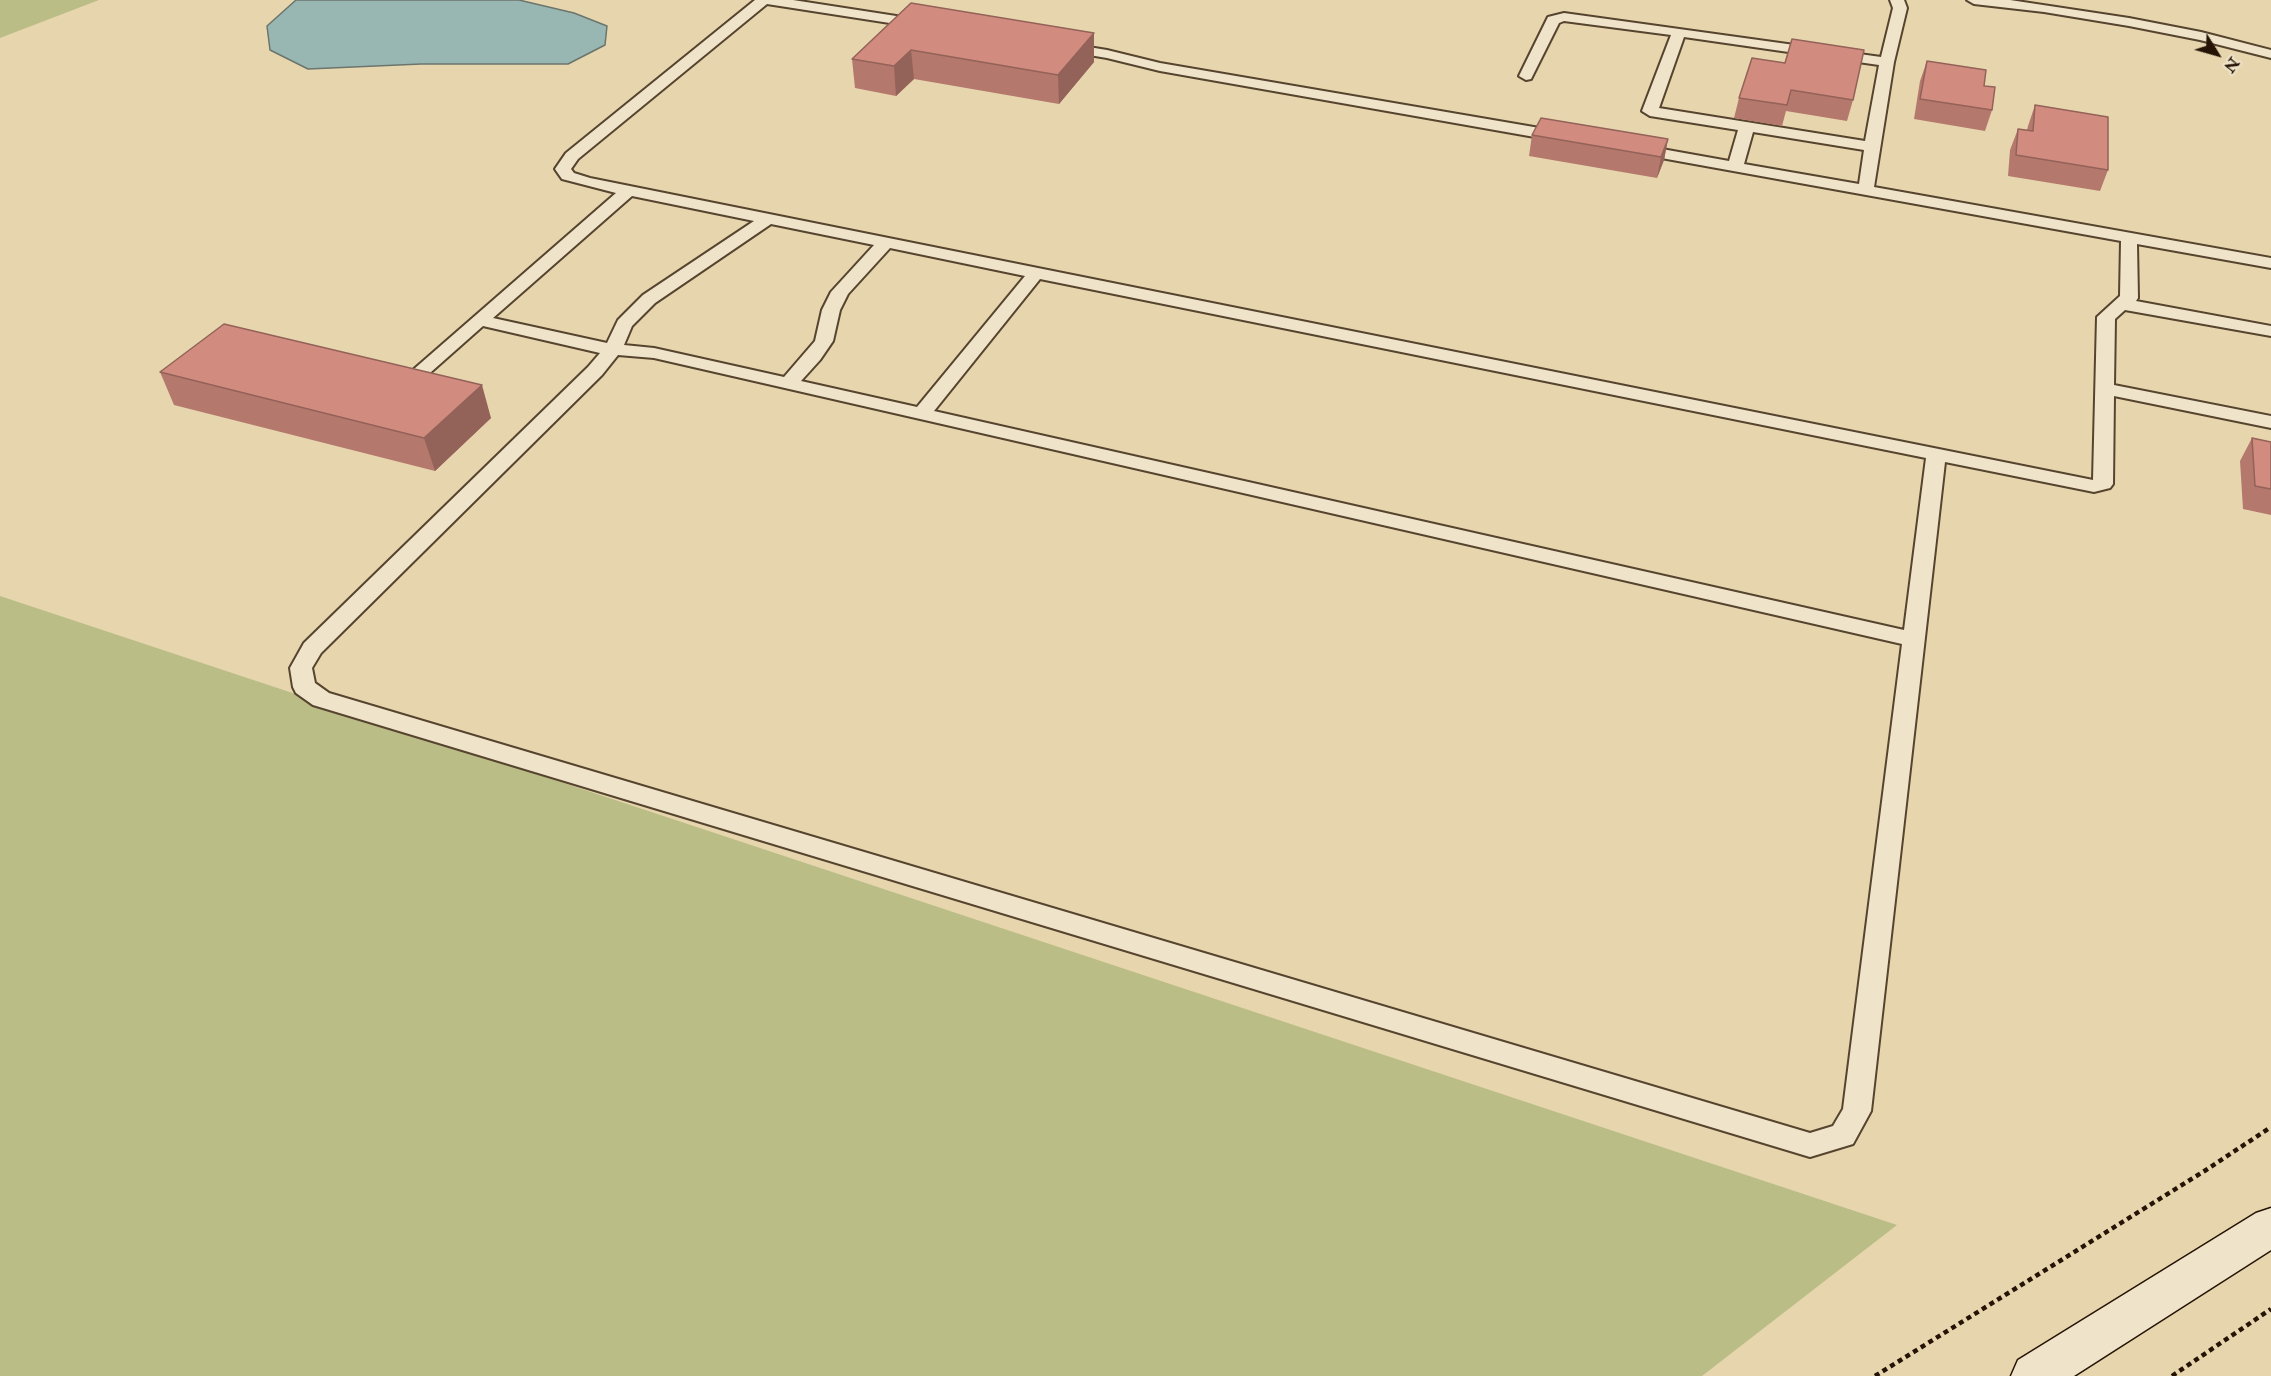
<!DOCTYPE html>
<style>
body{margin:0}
#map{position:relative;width:2271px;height:1376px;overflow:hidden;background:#e7d6ad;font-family:"IM FELL Double Pica",serif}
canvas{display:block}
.north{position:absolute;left:2187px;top:24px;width:60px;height:60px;-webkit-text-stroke:4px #efe4ca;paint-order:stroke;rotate:127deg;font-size:16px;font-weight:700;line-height:24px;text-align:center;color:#251305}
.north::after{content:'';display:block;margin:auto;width:21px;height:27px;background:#251305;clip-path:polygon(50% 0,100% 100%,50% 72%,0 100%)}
</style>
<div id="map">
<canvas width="2271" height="1376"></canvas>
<div class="north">N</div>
</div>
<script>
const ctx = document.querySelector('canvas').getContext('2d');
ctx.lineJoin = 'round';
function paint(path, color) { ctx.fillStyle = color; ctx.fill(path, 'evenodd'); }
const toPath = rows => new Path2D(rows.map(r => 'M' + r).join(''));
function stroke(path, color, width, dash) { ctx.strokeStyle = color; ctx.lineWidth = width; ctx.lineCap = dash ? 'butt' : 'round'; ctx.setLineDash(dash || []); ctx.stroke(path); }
const green = toPath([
 [0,0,99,0,0,38],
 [0,596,1897,1225,1702,1376,0,1376]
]);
const water = toPath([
 [296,0,519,0,574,13,607,26,605,45,568,64,421,64,308,69,270,50,267,26,296,0]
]);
const path = toPath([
 [1875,1376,2206,1170,2271,1127],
 [2172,1376,2271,1309]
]);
const lane = toPath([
 [755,0,793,0,922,20,929,24,922,28,767,4,578,159,571,169,574,173,590,178,2093,480,2097,317,2120,296,2121,241,1628,152,1626,149,1628,146,1634,144,1729,161,1738,130,1650,116,1642,111,1671,35,1564,21,1559,23,1531,79,1526,80,1519,76,1548,17,1564,13,1881,57,1893,8,1890,0,1904,0,1907,8,1894,62,1874,187,2271,258,2271,268,2137,244,2138,298,2136,301,2271,326,2271,336,2125,310,2115,319,2114,385,2271,416,2271,428,2114,396,2113,484,2110,488,2094,492,1945,462,1871,1111,1853,1144,1810,1157,313,705,296,693,293,687,290,668,304,643,588,367,600,353,483,326,422,380,415,382,408,380,406,376,616,193,562,179,555,169,566,153,755,0],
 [1684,37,1879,65,1865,141,1659,108,1684,37],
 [1753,132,1864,150,1859,184,1744,164,1753,132],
 [632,196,754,221,643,295,618,320,607,343,493,318,632,196],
 [771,224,874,245,831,292,822,310,815,341,784,377,654,348,624,345,632,326,655,303,771,224],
 [890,248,1025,276,917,407,801,381,820,360,833,341,840,310,848,294,890,248],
 [1040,279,1926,458,1904,630,934,411,1040,279],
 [618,355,654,358,1902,644,1843,1109,1833,1126,1810,1133,329,693,315,683,312,668,321,653,602,375,618,355],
 [1967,0,2010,0,2129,18,2201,32,2271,50,2271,58,2200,40,2129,26,2044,12,1974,4,1967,0],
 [1064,43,1107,50,1160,63,1563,132,1571,137,1563,142,1160,71,1107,58,1059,50,1057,47,1059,44,1064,43]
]);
const secondary = toPath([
 [2271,1208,2271,1250,2074,1376,2011,1376,2018,1360,2256,1213,2271,1208]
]);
const wall = toPath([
 [911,3,1094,62,1059,104,914,79,896,96,855,88,852,59],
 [1752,58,1853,100,1847,121,1786,111,1782,126,1734,118,1739,98],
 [1927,61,1984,86,1992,110,1985,131,1914,119,1920,81],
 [2035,105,2108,170,2100,191,2008,176,2010,150,2018,129,2027,130,2028,126],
 [1532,135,1668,139,1664,160,1657,178,1529,156],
 [160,372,491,418,435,471,174,405],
 [2252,438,2271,442,2271,515,2243,509,2240,461]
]);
const shadedWall = toPath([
 [1094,33,1094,62,1059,104,1058,75],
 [911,50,914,79,896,96,894,66],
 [1668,139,1664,160,1657,178,1661,157],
 [482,385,491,418,435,471,424,438]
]);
const building = toPath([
 [911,3,1094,33,1058,75,911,50,894,66,852,59,911,3],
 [1792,39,1864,50,1853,100,1791,90,1787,105,1739,98,1752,58,1785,63,1792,39],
 [1927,61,1986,70,1984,86,1995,87,1992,110,1920,99,1927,61],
 [2035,105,2108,117,2108,170,2016,155,2018,129,2033,131,2035,105],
 [1541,118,1668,139,1661,157,1532,135,1541,118],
 [224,324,482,385,424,438,160,372,224,324],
 [2252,438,2271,442,2271,489,2255,486,2252,438]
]);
paint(green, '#babd86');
paint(water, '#99b7b2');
stroke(water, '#6b756d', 1.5);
stroke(lane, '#56442f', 4);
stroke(secondary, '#251305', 3);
stroke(path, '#251305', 4.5, [5, 4]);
paint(lane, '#efe4ca');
paint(secondary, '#efe4ca');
paint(wall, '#b5786d');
paint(shadedWall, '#936259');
paint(building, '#d28c7f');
stroke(building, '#936259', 1.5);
</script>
